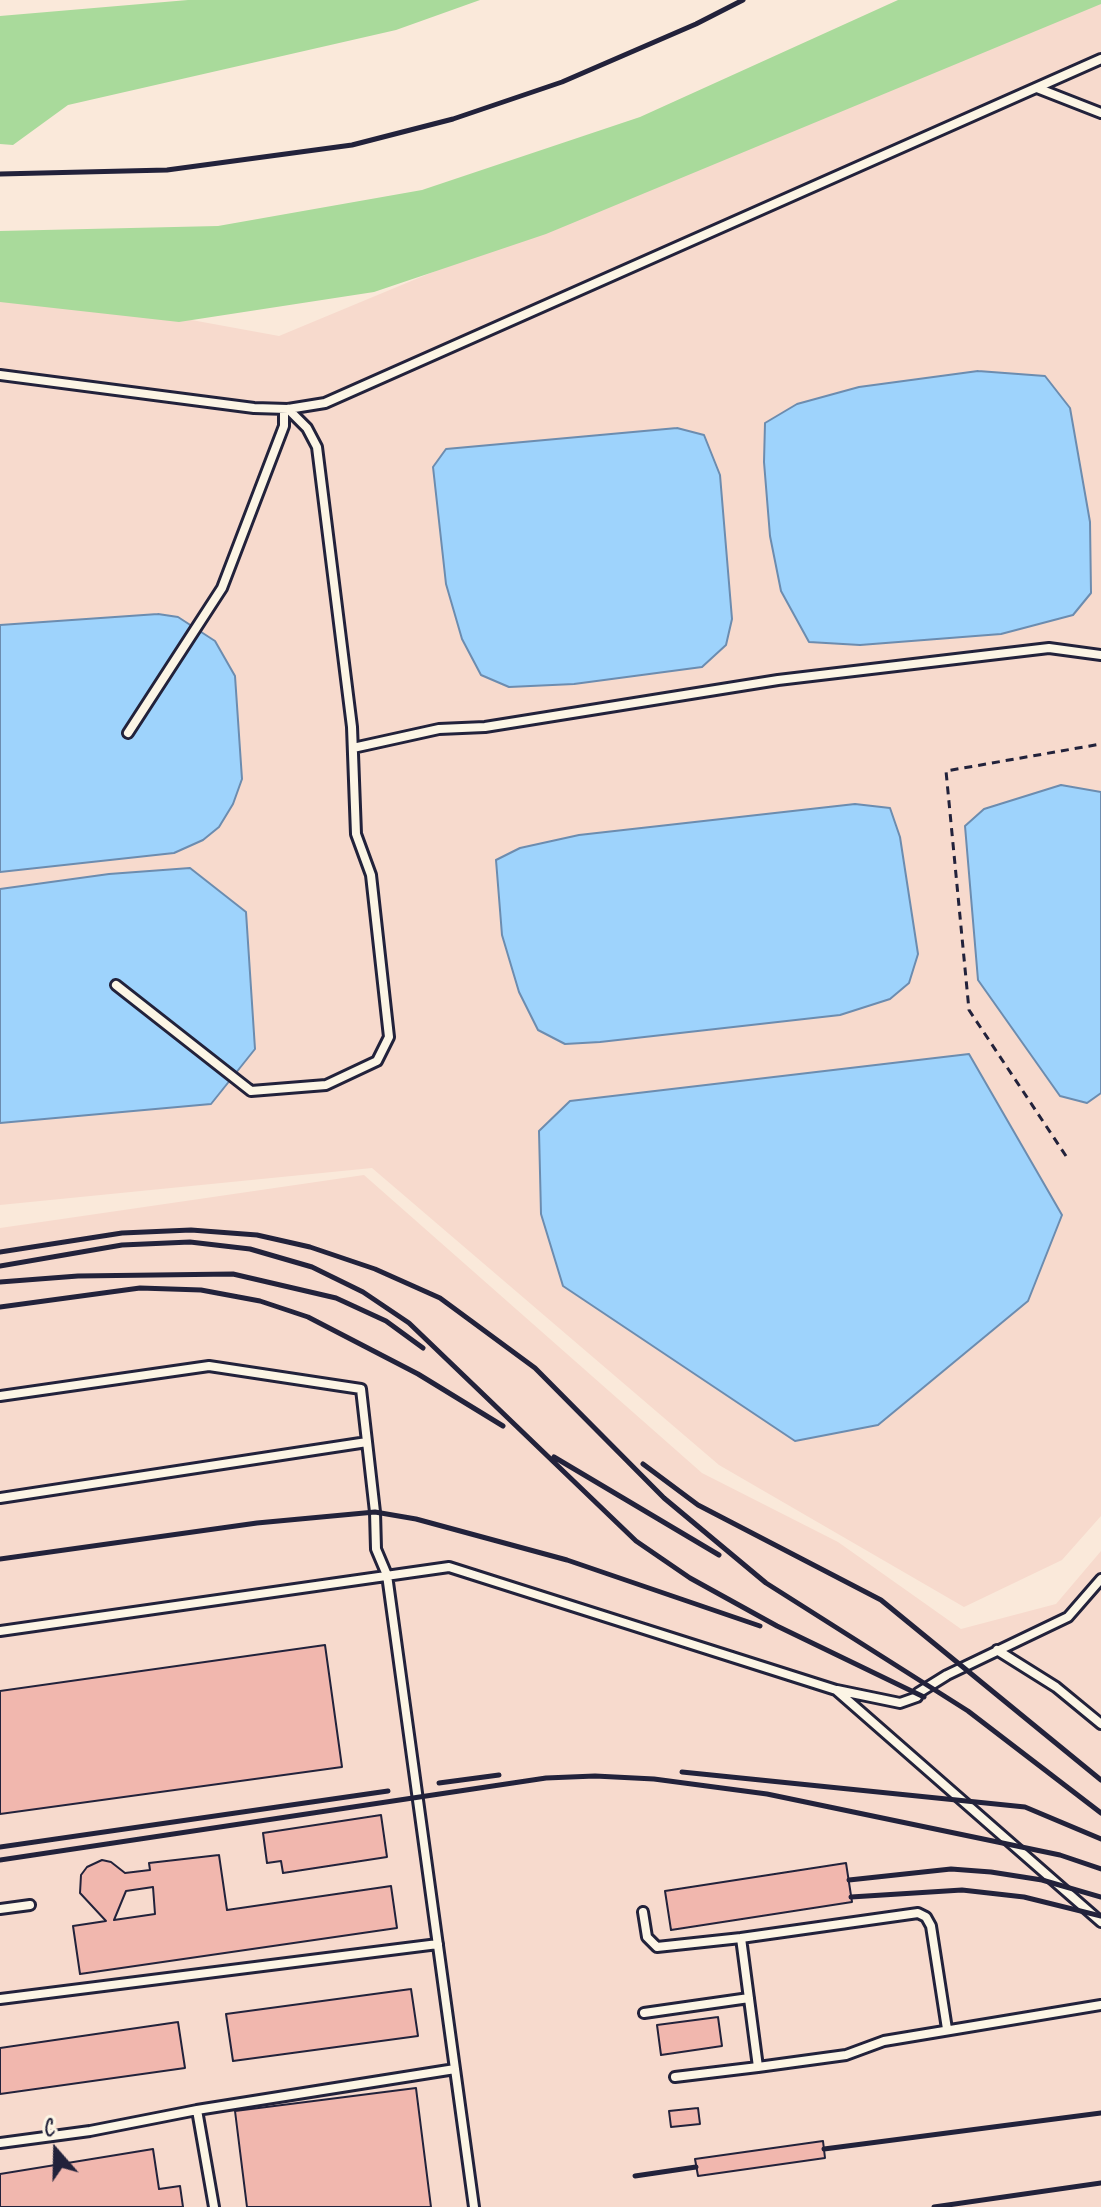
<!DOCTYPE html>
<meta charset="utf-8">
<style>
body{margin:0}
#map{position:relative;width:1101px;height:2207px;overflow:hidden;background:#fae9da;font-family:Caveat,sans-serif}
canvas{display:block}
.north{position:absolute;left:16px;top:2111px;width:80px;height:80px;-webkit-text-stroke:6px #fcf5e5;paint-order:stroke;rotate:340deg;font-size:22px;font-weight:700;line-height:32px;text-align:center;color:#22223b}
.north::after{content:'';display:block;margin:auto;width:28px;height:36px;background:#22223b;clip-path:polygon(50% 0,100% 100%,50% 72%,0 100%)}
</style>
<div id="map">
<canvas width="1101" height="2207"></canvas>
<div class="north">С</div>
</div>
<script>
const ctx = document.querySelector('canvas').getContext('2d');
ctx.lineJoin = 'round';
function paint(path, color) { ctx.fillStyle = color; ctx.fill(path, 'evenodd'); }
const toPath = rows => new Path2D(rows.map(r => 'M' + r).join(''));
function stroke(path, color, width, dash) { ctx.strokeStyle = color; ctx.lineWidth = width; ctx.lineCap = dash ? 'butt' : 'round'; ctx.setLineDash(dash || []); ctx.stroke(path); }
const built = toPath([
 [1087,0,1101,0,1101,1516,1062,1560,964,1607,719,1465,372,1168,0,1205,0,285,279,336],
 [364,1175,702,1473,838,1542,961,1629,1056,1604,1101,1551,1101,2207,0,2207,0,1228]
]);
const green = toPath([
 [188,0,480,0,396,30,68,105,13,145,0,144,0,16],
 [898,0,1101,0,1101,4,546,234,374,292,179,322,0,302,0,231,218,226,422,190,640,117]
]);
const water = toPath([
 [978,371,1045,376,1070,408,1090,522,1091,593,1073,615,1001,634,860,645,809,642,781,591,770,536,764,462,765,423,797,404,859,387,978,371],
 [677,428,704,435,720,475,732,619,726,645,702,667,574,684,509,687,481,675,462,639,446,584,433,467,446,449,677,428],
 [158,614,178,617,215,641,235,676,242,779,233,804,219,827,203,840,174,853,0,872,0,625,158,614],
 [1061,785,1101,792,1101,1093,1087,1103,1060,1096,978,980,965,826,984,809,1061,785],
 [855,804,890,808,900,837,918,954,909,983,890,999,840,1015,600,1042,565,1044,538,1030,519,992,502,935,496,860,520,848,579,835,855,804],
 [190,868,246,912,255,1049,211,1104,0,1123,0,889,109,874,190,868],
 [969,1054,1062,1215,1028,1301,878,1425,795,1441,563,1286,541,1214,539,1131,570,1101,969,1054]
]);
const building = toPath([
 [325,1645,342,1767,0,1814,0,1691,325,1645],
 [381,1815,387,1857,283,1873,281,1861,267,1863,263,1833,381,1815],
 [219,1855,227,1910,391,1886,397,1928,80,1974,73,1926,106,1921,80,1893,81,1875,87,1867,102,1860,111,1862,125,1873,150,1870,149,1863,219,1855],
 [153,1887,155,1914,114,1920,126,1891,153,1887],
 [846,1863,852,1902,671,1930,665,1891,846,1863],
 [411,1989,418,2036,233,2061,226,2014,411,1989],
 [718,2017,722,2046,661,2055,657,2025,718,2017],
 [178,2022,185,2068,0,2094,0,2048,178,2022],
 [416,2088,431,2207,247,2207,235,2111,416,2088],
 [698,2108,700,2124,671,2127,669,2111,698,2108],
 [823,2141,825,2158,698,2176,695,2159,823,2141],
 [153,2149,159,2189,180,2186,183,2207,0,2207,0,2174,153,2149]
]);
const path = toPath([
 [1066,1156,969,1010,946,771,1101,744]
]);
const service = toPath([
 [1037,88,1101,113],
 [0,375,254,408,288,409,325,403,1101,59],
 [128,733,222,588,284,426,284,409],
 [353,748,439,729,485,727,778,680,1049,648,1101,655],
 [116,985,251,1091,326,1085,377,1061,389,1037,371,875,356,834,352,727,317,447,307,428,288,409],
 [0,1396,209,1366,361,1389,375,1512,376,1549,387,1575,474,2207],
 [0,1498,367,1442],
 [0,1631,449,1567,836,1690,1101,1922],
 [997,1650,1056,1687,1101,1724],
 [837,1690,900,1703,917,1697,918,1693,947,1675,1068,1617,1101,1579],
 [0,1909,30,1905],
 [643,1912,647,1937,657,1947,741,1938],
 [0,1999,438,1944],
 [644,2013,749,1998],
 [947,2029,931,1926,926,1917,918,1913,741,1938,758,2067,846,2055,884,2041,1101,2005],
 [675,2077,758,2067],
 [0,2143,90,2131,197,2110],
 [214,2207,197,2110,455,2069]
]);
const rail = toPath([
 [0,174,167,170,352,145,453,119,562,82,696,24,743,0],
 [0,1252,122,1233,191,1230,257,1235,310,1247,375,1269,440,1298,535,1368,664,1498,766,1583,968,1711,1101,1813],
 [0,1266,122,1245,190,1242,250,1249,312,1267,363,1292,409,1323,636,1541,690,1578,777,1626,924,1697],
 [0,1282,78,1276,233,1274,336,1298,386,1321,423,1348],
 [0,1307,140,1288,201,1290,260,1301,308,1317,418,1374,503,1426],
 [554,1457,719,1555],
 [643,1464,698,1505,881,1600,1101,1780],
 [0,1559,257,1523,375,1512,416,1519,567,1560,760,1626],
 [682,1772,1025,1807,1101,1839],
 [439,1783,499,1775],
 [0,1847,388,1791],
 [0,1860,546,1778,595,1776,654,1779,767,1794,1060,1855,1101,1869],
 [849,1880,951,1869,991,1872,1042,1880,1101,1897],
 [851,1897,962,1890,1024,1897,1101,1916],
 [824,2149,1101,2113],
 [635,2176,696,2167],
 [934,2207,1101,2183]
]);
paint(built, '#f7dacd');
paint(green, '#a9da9b');
paint(water, '#9ed3fc');
stroke(water, '#6c8caf', 2);
paint(building, '#f1b7ae');
stroke(building, '#22223b', 2);
stroke(service, '#22223b', 14);
stroke(path, '#22223b', 3, [8, 6]);
stroke(service, '#fcf5e5', 8);
stroke(rail, '#22223b', 5);
</script>
